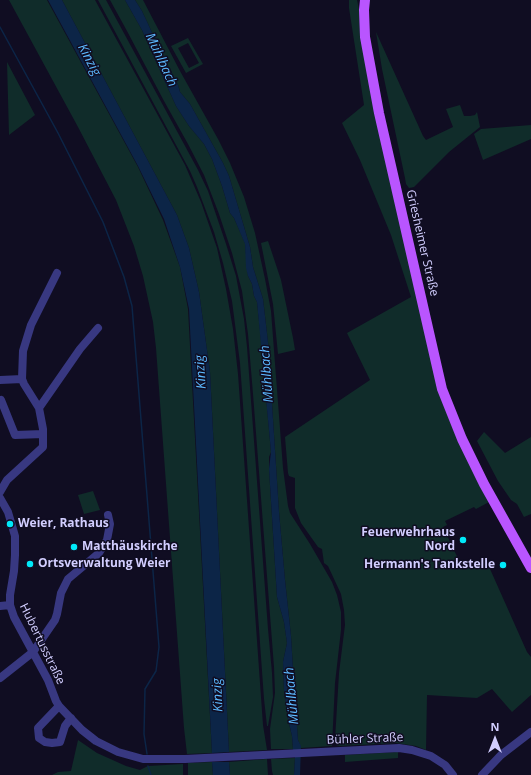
<!DOCTYPE html>
<meta charset="utf-8">
<style>
body{margin:0}
#map{position:relative;width:531px;height:775px;overflow:hidden;background:#100d22;font-family:"Open Sans",sans-serif}
canvas{display:block}
.north{position:absolute;left:475px;top:719px;width:40px;height:40px;-webkit-text-stroke:3px #100d22;paint-order:stroke;rotate:0deg;font-size:11px;font-weight:700;line-height:16px;text-align:center;color:#d2ceff}
.north::after{content:'';display:block;margin:auto;width:14px;height:18px;background:#d2ceff;clip-path:polygon(50% 0,100% 100%,50% 72%,0 100%)}
</style>
<div id="map">
<canvas width="531" height="775"></canvas>
<div class="north">N</div>
</div>
<script>
const ctx = document.querySelector('canvas').getContext('2d');
ctx.lineJoin = 'round';
function paint(path, color) { ctx.fillStyle = color; ctx.fill(path, 'evenodd'); }
const toPath = rows => new Path2D(rows.map(r => 'M' + r).join(''));
function stroke(path, color, width, dash) { ctx.strokeStyle = color; ctx.lineWidth = width; ctx.lineCap = dash ? 'butt' : 'round'; ctx.setLineDash(dash || []); ctx.stroke(path); }
function write(font, color, halo, rows, align = 'center') {
  ctx.font = font + ' "Open Sans",sans-serif'; ctx.lineWidth = 3; ctx.setLineDash([]); ctx.textBaseline = 'middle'; ctx.strokeStyle = halo; ctx.fillStyle = color; for (const [text, x, y, turn = 0] of rows) {
    ctx.save(); ctx.translate(x, y); ctx.rotate((+turn || 0) * Math.PI / 180); ctx.textAlign = isNaN(turn) ? turn : align; if (halo) ctx.strokeText(text, 0, 0); ctx.fillText(text, 0, 0); ctx.restore();
  }
}
const green = toPath([
 [9,0,47,0,138,167,163,220,180,267,188,309,212,753,187,754,184,728,156,348,153,322,143,276,134,246,116,200,78,127],
 [62,0,95,0,185,165,201,202,217,248,226,289,233,329,238,374,263,725,267,750,229,752,210,372,199,292,189,248,177,215],
 [98,0,106,0,198,170,208,191,226,244,236,276,244,319,247,347,268,629,272,673,273,697,268,726,267,726,264,699,240,363,232,301,223,263,214,232,197,187,190,171],
 [110,0,125,0,142,30,176,106,189,126,204,144,212,159,222,186,230,213,234,218,245,243,248,276,252,284,254,296,257,302,261,340,271,452,269,457,269,469,277,597,284,622,287,643,283,662,284,690,288,719,292,736,293,749,271,749,270,729,275,693,274,667,253,394,248,334,242,291,232,253,219,214,204,175,188,144,164,101,127,31],
 [135,0,143,0,180,71,218,139,230,163,244,197,255,233,265,279,271,311,283,468,288,506,290,513,310,544,332,582,337,595,341,612,341,630,335,683,332,746,301,748,298,740,294,686,291,636,285,580,279,512,268,342,263,299,253,267,250,247,229,176,223,163,190,104,180,92,178,85,163,56,142,11],
 [349,0,357,0,360,14,429,349,491,501,476,509,474,507,445,521,447,525,443,527,463,569,486,560,527,652,531,657,531,695,512,712,492,689,477,698,427,695,426,750,416,746,396,743,340,746,336,745,335,740,339,673,345,625,344,610,341,594,328,566,324,563,322,549,318,547,301,523,295,508,295,478,289,476,288,473,285,437,370,380,347,333,411,297,391,235,360,160,342,123,364,105,349,8],
 [376,32,423,136,426,140,453,127,446,109,460,105,464,116,470,116,475,115,477,112,480,127,449,152,414,187,409,188,406,184,405,178,382,69],
 [188,38,203,64,186,73,171,46],
 [188,43,199,63,189,68,178,48],
 [7,62,35,115,9,135],
 [531,125,531,139,483,160,474,134,481,129],
 [268,241,281,280,293,338,295,350,278,354,273,304,261,243],
 [484,432,505,453,531,437,531,514,524,517,517,504,511,500,498,481,477,441],
 [93,491,100,510,84,514,78,495],
 [78,740,97,753,126,766,140,770,148,766,183,764,183,775,52,775,58,772,71,771],
 [398,752,398,758,345,762,345,755],
 [295,758,294,775,273,775,272,771,271,759],
 [267,759,268,775,230,775,229,762],
 [212,762,213,775,188,775,188,763]
]);
const water = toPath([
 [48,0,62,0,177,215,189,248,199,292,210,372,229,752,212,753,189,309,180,267,164,219,138,166],
 [125,0,135,0,142,11,163,56,178,85,180,92,190,104,223,163,229,176,250,247,253,267,263,299,268,342,279,512,285,580,291,636,294,686,298,740,301,746,300,775,294,775,295,758,293,749,292,736,288,719,284,690,283,662,287,643,284,622,277,597,269,469,271,452,257,302,254,296,252,284,248,276,246,268,245,244,234,218,230,213,222,186,212,159,204,144,189,126,176,106,142,30],
 [212,762,229,762,230,775,213,775]
]);
const stream = toPath([
 [0,27,58,133,103,222,124,277,132,306,159,647,156,671,145,689,144,734,147,754],
 [148,766,151,775]
]);
const minor = toPath([
 [0,380,22,379],
 [1,400,15,435,43,434],
 [39,408,24,384,22,379,23,351,31,325,57,273],
 [0,492,7,480,43,447,43,429,39,408,80,349,98,328],
 [0,498,8,512,15,536,15,555,14,571,10,595,10,605,14,617,48,680,56,701,59,706,82,730,96,741,118,752,143,759,185,759,399,748,412,750,431,756,445,765,453,775],
 [0,606,10,605],
 [0,678,33,652,55,620,57,614,61,593,68,579,99,553,107,540,110,524,108,515],
 [59,706,38,728,39,738,45,742,52,743,60,742,65,726,71,718],
 [482,775,501,755,531,732]
]);
const major = toPath([
 [365,0,364,10,365,37,379,113,442,389,462,439,484,484,531,568]
]);
const markers = [
 [10,524,4,"#00e9f9"],
 [463,540,4,"#00e9f9"],
 [74,547,4,"#00e9f9"],
 [30,564,4,"#00e9f9"],
 [503,565,4,"#00e9f9"]
];
const streetNames = [
 ["Griesheimer Straße",422,243,77],
 ["Hubertusstraße",42,644,64],
 ["Bühler Straße",365,739,-2]
];
const poiNames = [
 ["Weier, Rathaus",18,524],
 ["Feuerwehrhaus",455,533,"right"],
 ["Nord",455,547,"right"],
 ["Matthäuskirche",82,547],
 ["Ortsverwaltung Weier",38,564],
 ["Hermann's Tankstelle",495,565,"right"]
];
const waterNames = [
 ["Kinzig",89,60,62],
 ["Mühlbach",161,60,65],
 ["Kinzig",201,372,-94],
 ["Mühlbach",267,374,-94],
 ["Kinzig",218,695,-93],
 ["Mühlbach",292,696,-95]
];
paint(green, '#102c2a');
paint(water, '#0c2547');
stroke(stream, '#0c2547', 1.5);
stroke(minor, '#383881', 8);
stroke(major, '#b955ff', 10);
for (const [x, y, r, color] of markers) { const dot = new Path2D(); dot.arc(x, y, r, 0, 2 * Math.PI); ctx.fillStyle = color; ctx.fill(dot); stroke(dot, '#100d22', 1.5); }
write('12px', '#d2ceff', '#100d22', streetNames);
write('bold 12px', '#d2ceff', '#100d22', poiNames, 'left');
write('italic 13px', '#5cb9ff', '#100d22', waterNames);
</script>
